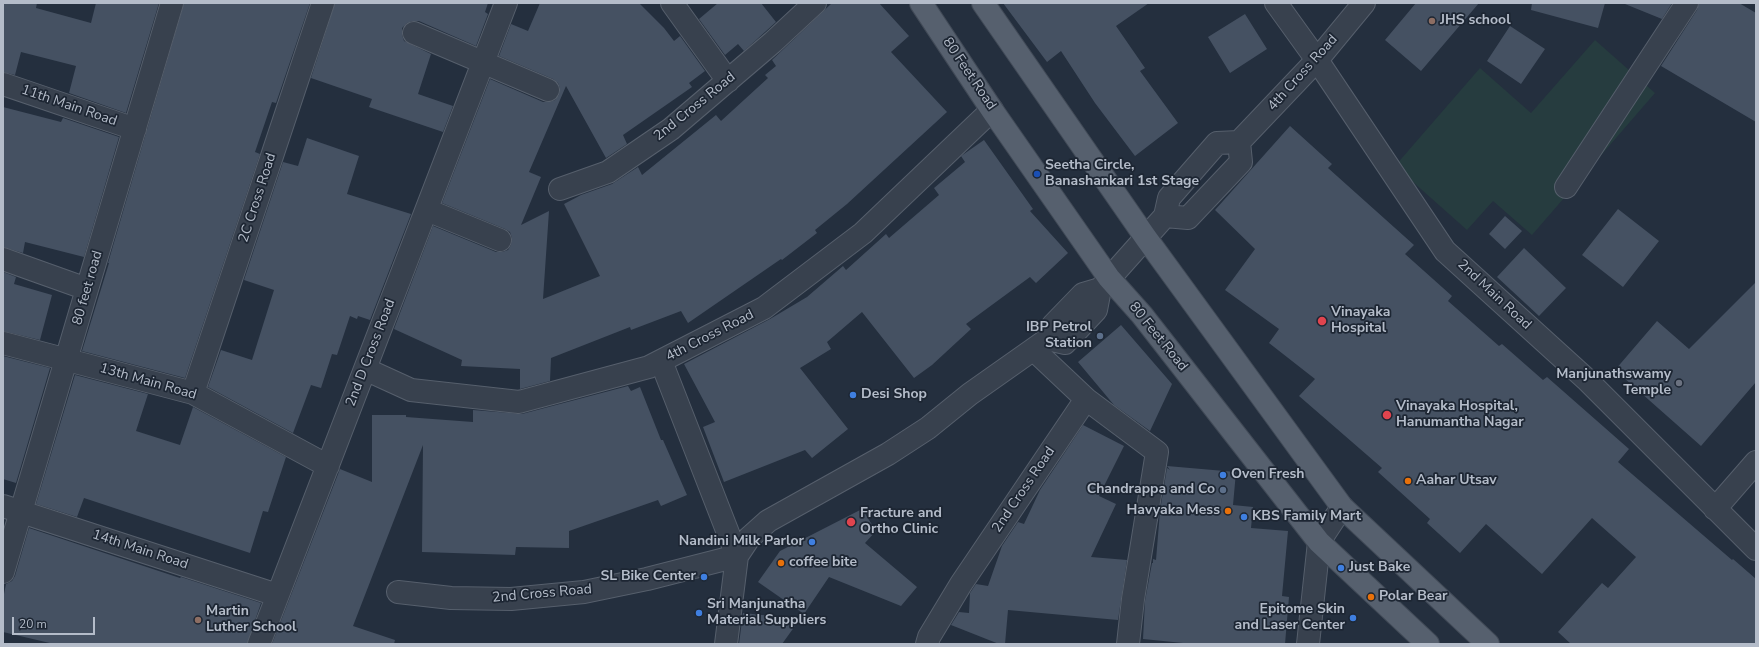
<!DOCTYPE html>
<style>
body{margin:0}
#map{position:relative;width:1759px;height:647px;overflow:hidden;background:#242f3e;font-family:"Nunito Sans",sans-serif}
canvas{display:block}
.frame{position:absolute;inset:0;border:4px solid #b4bcc9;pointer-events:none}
.scale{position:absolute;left:12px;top:617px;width:83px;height:18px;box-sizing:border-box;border:2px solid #b4bcc9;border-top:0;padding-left:5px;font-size:12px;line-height:14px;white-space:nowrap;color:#b4bcc9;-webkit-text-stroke:3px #1d2633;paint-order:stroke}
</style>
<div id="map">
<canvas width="1759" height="647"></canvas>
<div class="frame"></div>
<div class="scale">20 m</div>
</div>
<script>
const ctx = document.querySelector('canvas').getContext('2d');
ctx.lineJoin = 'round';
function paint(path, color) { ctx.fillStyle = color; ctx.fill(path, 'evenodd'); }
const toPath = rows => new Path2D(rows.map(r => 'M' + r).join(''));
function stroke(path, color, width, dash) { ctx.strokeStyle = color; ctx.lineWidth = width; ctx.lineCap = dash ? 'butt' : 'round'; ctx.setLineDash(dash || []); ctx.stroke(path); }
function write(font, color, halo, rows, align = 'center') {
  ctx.font = font + ' "Nunito Sans",sans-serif'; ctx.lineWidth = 3.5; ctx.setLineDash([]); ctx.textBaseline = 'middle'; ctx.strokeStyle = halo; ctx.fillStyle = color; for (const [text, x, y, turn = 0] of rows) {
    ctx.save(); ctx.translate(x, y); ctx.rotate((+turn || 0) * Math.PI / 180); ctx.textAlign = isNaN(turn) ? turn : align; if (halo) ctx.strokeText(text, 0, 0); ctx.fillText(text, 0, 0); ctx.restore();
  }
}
const green = toPath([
 [1595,40,1655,93,1532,235,1493,201,1467,230,1395,166,1480,68,1531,113]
]);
const building = toPath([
 [3,3,37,3,36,8,91,23,96,3,159,3,126,113,69,93,76,66,21,52,15,75,3,72],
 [184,3,310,3,276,103,272,102,255,152,260,154,185,378,82,351,109,263,108,263],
 [335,3,488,3,485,12,488,14,476,46,419,21,412,21,407,23,402,28,402,35,404,41,431,54,418,94,453,106,443,132,369,107,372,99,311,78],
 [540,3,639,3,664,28,674,41,680,36,705,71,689,83,692,87,623,135,627,144,606,158,566,86,529,172,541,177,521,225,549,211,543,299,600,276,564,204,581,195,612,184,638,167,642,175,716,115,721,121,768,78,765,75,776,66,772,60,832,3,879,3,909,36,891,52,947,112,847,204,815,230,817,233,782,260,781,259,688,323,681,311,631,330,630,327,551,358,550,381,520,389,520,369,461,366,462,360,394,329,433,226,496,252,502,252,508,250,511,245,512,238,510,232,505,229,442,203,490,79,543,102,550,102,555,100,559,95,560,88,558,83,553,79,499,56,511,24,528,31],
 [718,3,761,3,776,22,744,51,738,44,725,55,699,19],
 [1003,3,1149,3,1116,26,1145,68,1140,71,1178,123,1135,156,1095,103,1061,51,1047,62],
 [1416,3,1479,3,1421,71,1385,40],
 [1532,3,1605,3,1598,28,1531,10],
 [1625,3,1672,3,1662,19,1625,4],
 [1699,3,1739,3,1756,13,1756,122,1661,66,1697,10],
 [1245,14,1267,49,1230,73,1208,37],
 [1510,26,1545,49,1521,84,1487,61],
 [3,107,61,122,63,118,119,137,84,257,25,242,23,253,3,247],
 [1290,126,1332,164,1328,168,1414,245,1405,254,1452,296,1448,301,1499,346,1502,344,1543,380,1547,377,1629,449,1618,462,1732,560,1733,559,1756,579,1756,644,1571,644,1558,632,1602,583,1608,588,1636,557,1592,518,1542,574,1486,524,1460,553,1427,523,1430,519,1378,472,1382,468,1299,396,1315,379,1269,343,1279,329,1225,290,1255,249,1215,210],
 [307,138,359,156,347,194,411,214,370,320,358,316,357,319,350,316,337,355,332,354,321,388,311,385,293,433,208,387,221,350,252,360,274,290,244,280,283,162,298,166],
 [984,140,1033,209,1030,211,1068,253,1036,283,1030,277,966,324,971,329,932,365,914,378,862,312,827,342,831,349,800,368,848,429,812,458,805,450,724,482,703,427,715,422,684,364,770,319,807,297,843,266,846,270,886,234,889,238,939,195,934,188,965,162,961,156],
 [1618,209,1659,241,1623,287,1582,255],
 [1505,216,1522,231,1505,249,1489,234],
 [1524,248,1566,288,1539,316,1497,277],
 [3,272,16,277,14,284,52,295,40,340,3,331],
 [1756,282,1756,382,1701,446,1615,370,1657,321,1689,349],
 [1121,325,1172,384,1150,431,1114,405,1078,362],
 [3,356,50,368,16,483,3,479],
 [75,375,148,394,136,431,180,445,193,407,286,457,268,512,263,511,250,553,84,498,77,517,36,504],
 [628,386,631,391,640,387,661,440,663,440,687,495,661,506,658,500,569,531,569,548,516,547,515,555,422,552,423,445,353,626,395,640,394,644,272,644,340,469,372,482,372,415,406,415,406,417,473,422,473,410,522,414],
 [1083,425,1124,446,1099,496,1116,504,1091,557,1127,560,1118,620,1008,610,1005,644,999,644,951,625,959,612,969,613,970,593,976,584,988,586,1002,546,1018,522,1024,524,1040,490],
 [1167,466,1236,472,1233,505,1253,507,1251,528,1288,531,1282,596,1289,597,1285,644,1193,644,1143,639,1145,601,1152,563,1153,563,1153,559,1156,560,1160,511,1167,468,1170,470],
 [862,509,876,531,865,543,917,587,901,606,829,577,804,614,758,582,780,551],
 [29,528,180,578,181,577,261,603,247,644,54,644,3,632,3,599,6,584,12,581,15,576],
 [743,613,800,619,782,644,739,644]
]);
const minor = toPath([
 [672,3,728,81],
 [1276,3,1317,60,1445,251,1586,379,1756,549],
 [414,33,548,90],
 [3,84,135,129],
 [1239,142,1317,60,1364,3],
 [1566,187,1687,3],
 [560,189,608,172,671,129,773,42,815,3],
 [427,210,500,240],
 [1165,216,1188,218,1241,162,1239,142],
 [3,259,87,289],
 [1100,289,1083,294,1053,325,1048,339,1065,343,1096,310,1100,289,1165,216,1169,198,1217,143,1239,142],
 [3,343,193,393,328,466],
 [365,369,411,390,519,402,649,367,764,308,863,233,992,110],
 [193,393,323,3],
 [1086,399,1157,452,1133,599,1128,644],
 [3,506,277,595],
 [1715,509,1756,462],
 [3,572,172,3],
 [398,592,451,598,511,599,584,592,647,579,737,556,661,361],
 [259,644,506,3],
 [726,644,737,556,749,538,768,521,888,454,928,428,970,394,1048,339],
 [927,644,929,637,961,584,1086,399,1034,350],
 [1308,644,1319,542,1342,507]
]);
const major = toPath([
 [921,3,992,110,1109,278,1142,315,1319,542,1428,644],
 [983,3,1146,238,1342,507,1488,644]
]);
const markers = [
 [1432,21,4,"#8d6e63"],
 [1037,174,4,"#1a4fb4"],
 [1322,321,5,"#e0444e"],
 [1100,336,4,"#5c6f8a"],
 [1679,383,4,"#6b7280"],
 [853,395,4,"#3f7fe0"],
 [1387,415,5,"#e0444e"],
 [1223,475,4,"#3f7fe0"],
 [1408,481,4,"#e8710a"],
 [1223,490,4,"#5c6f8a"],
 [1228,511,4,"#e8710a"],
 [1244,517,4,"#3f7fe0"],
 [851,522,5,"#e0444e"],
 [812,542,4,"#3f7fe0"],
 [781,563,4,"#e8710a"],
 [1341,568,4,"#3f7fe0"],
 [704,577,4,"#3f7fe0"],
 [1371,597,4,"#e8710a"],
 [699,613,4,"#3f7fe0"],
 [1353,618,4,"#3f7fe0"],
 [198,620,4,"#8d6e63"]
];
const poiNames = [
 ["JHS school",1440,21],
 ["Seetha Circle,",1045,166],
 ["Banashankari 1st Stage",1045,182],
 ["Vinayaka",1331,313],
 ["Hospital",1331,329],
 ["IBP Petrol",1092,328,"right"],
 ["Station",1092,344,"right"],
 ["Manjunathswamy",1671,375,"right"],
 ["Temple",1671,391,"right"],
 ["Desi Shop",861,395],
 ["Vinayaka Hospital,",1396,407],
 ["Hanumantha Nagar",1396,423],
 ["Oven Fresh",1231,475],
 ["Aahar Utsav",1416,481],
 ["Chandrappa and Co",1215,490,"right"],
 ["Havyaka Mess",1220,511,"right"],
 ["Fracture and",860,514],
 ["Ortho Clinic",860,530],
 ["KBS Family Mart",1252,517],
 ["Nandini Milk Parlor",804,542,"right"],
 ["coffee bite",789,563],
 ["Just Bake",1349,568],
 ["SL Bike Center",696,577,"right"],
 ["Polar Bear",1379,597],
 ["Sri Manjunatha",707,605],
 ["Material Suppliers",707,621],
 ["Epitome Skin",1345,610,"right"],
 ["and Laser Center",1345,626,"right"],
 ["Martin",206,612],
 ["Luther School",206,628]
];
const streetNames = [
 ["4th Cross Road",1303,73,-48],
 ["80 Feet Road",969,74,56],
 ["11th Main Road",69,106,19],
 ["2nd Cross Road",695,107,-39],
 ["2C Cross Road",258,198,-72],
 ["80 feet road",88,288,-74],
 ["2nd Main Road",1494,295,43],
 ["4th Cross Road",710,336,-27],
 ["80 Feet Road",1158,337,51],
 ["2nd D Cross Road",371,353,-69],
 ["13th Main Road",148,382,16],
 ["2nd Cross Road",1024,490,-56],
 ["14th Main Road",140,550,18],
 ["2nd Cross Road",542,594,-5]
];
paint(green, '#263c3f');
paint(building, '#455162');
stroke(minor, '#565f6c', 24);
stroke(major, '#414a57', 24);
stroke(minor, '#38414e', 22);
stroke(major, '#56606e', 22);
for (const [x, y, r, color] of markers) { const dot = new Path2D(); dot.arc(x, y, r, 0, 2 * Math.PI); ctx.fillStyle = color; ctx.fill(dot); stroke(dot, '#1d2633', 1.5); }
write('bold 14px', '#b4bcc9', '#1d2633', poiNames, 'left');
write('14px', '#b4bcc9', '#1d2633', streetNames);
</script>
